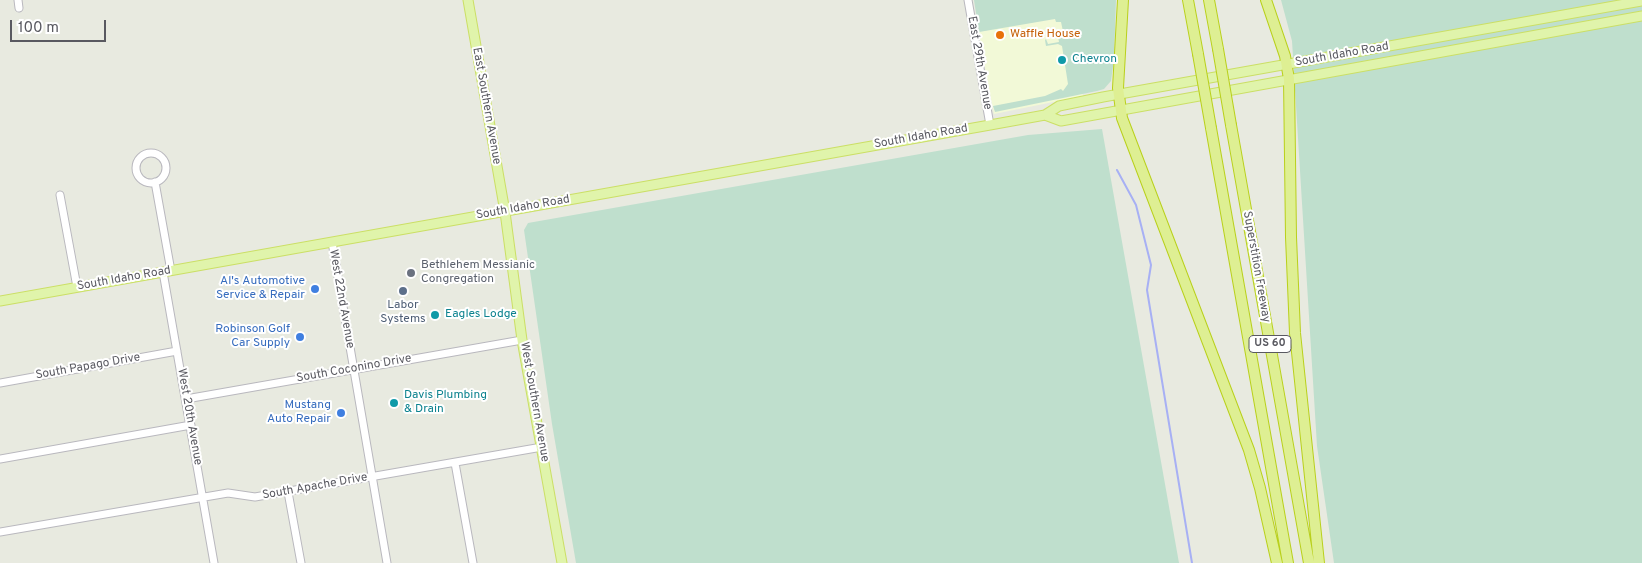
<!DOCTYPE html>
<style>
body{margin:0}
#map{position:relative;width:1642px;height:563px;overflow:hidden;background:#e8eae0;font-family:Overpass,sans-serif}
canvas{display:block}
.scale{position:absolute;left:10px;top:20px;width:96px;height:22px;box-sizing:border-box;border:2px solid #595960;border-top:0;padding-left:6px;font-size:15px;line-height:18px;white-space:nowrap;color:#595960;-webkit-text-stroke:4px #fff;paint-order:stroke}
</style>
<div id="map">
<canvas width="1642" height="563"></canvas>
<div class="scale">100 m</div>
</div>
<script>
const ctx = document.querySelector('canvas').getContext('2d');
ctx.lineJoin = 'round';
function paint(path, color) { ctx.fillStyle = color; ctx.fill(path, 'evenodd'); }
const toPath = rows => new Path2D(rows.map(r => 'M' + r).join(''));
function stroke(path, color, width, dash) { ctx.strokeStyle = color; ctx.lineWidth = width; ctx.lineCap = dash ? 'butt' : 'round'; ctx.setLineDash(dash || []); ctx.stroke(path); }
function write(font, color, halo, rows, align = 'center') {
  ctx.font = font + ' Overpass,sans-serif'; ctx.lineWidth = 4; ctx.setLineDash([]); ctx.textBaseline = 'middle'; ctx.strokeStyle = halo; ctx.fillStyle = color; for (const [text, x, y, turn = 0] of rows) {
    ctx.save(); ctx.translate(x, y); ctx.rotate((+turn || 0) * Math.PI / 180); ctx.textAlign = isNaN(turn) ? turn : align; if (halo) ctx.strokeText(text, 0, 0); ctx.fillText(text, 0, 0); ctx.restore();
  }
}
const commercial = toPath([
 [1067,15,1083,96,994,114,978,32]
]);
const green = toPath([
 [974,0,1116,0,1114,59,1111,81,1104,89,1097,91,995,112,993,106,1045,96,1061,89,1063,91,1068,84,1062,46,1058,44,1046,46,1045,40,1046,39,1048,44,1059,42,1058,37,1064,36,1061,22,1056,22,1055,19,979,32],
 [1281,0,1642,0,1642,563,1334,563,1317,446,1292,41],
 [1102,129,1179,563,576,563,552,424,524,230,528,223,1028,135]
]);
const stream = toPath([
 [1117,170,1136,205,1151,265,1147,290,1192,563]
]);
const minor = toPath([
 [18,0,19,8],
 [968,0,990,125],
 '136 168a15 15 0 1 1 30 0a15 15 0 1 1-30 0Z',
 [155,182,171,271],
 [60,195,77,287],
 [332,242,387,563],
 [163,272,214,563],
 [0,383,177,351],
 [186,399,522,340],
 [0,459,191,425],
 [455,463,473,563],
 [288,492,301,563],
 [0,532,228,493,255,497,542,447]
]);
const major = toPath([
 [468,0,505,212,522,340,562,563],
 [1045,115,1061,121,1642,16],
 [0,301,990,125,1045,115,1059,106,1103,97,1642,1]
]);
const highway = toPath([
 [1123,0,1118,88,1122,118,1249,450,1260,488,1277,563],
 [1188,0,1198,54],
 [1209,0,1218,49],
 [1266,0,1285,56,1289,79,1291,237,1295,333,1319,563],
 [1231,125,1309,563],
 [1211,128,1288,563]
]);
const highwayBridge = toPath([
 [1218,49,1231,125],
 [1198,54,1211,128]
]);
const markers = [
 [1000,35,5,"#e8710a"],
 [1062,60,5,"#0f9aa8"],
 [411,273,5,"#6b7280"],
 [315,289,5,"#3f7fe0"],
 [403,291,5,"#5c6f8a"],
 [435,315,5,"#0f9aa8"],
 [300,337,5,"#3f7fe0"],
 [394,403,5,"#0f9aa8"],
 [341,413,5,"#3f7fe0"]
];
const shields = [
 [1270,344,42]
];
const shieldNames = [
 ["US 60",1270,344]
];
const foodNames = [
 ["Waffle House",1010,35]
];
const streetNames = [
 ["South Idaho Road",1342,55,-10],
 ["East 29th Avenue",979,63,80],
 ["East Southern Avenue",486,106,80],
 ["South Idaho Road",921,137,-10],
 ["South Idaho Road",523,208,-10],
 ["Superstition Freeway",1256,267,80],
 ["South Idaho Road",124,279,-10],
 ["West 22nd Avenue",341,299,80],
 ["South Papago Drive",88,367,-10],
 ["South Coconino Drive",354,369,-10],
 ["West Southern Avenue",534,402,80],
 ["West 20th Avenue",189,417,80],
 ["South Apache Drive",315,487,-10]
];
const cultureNames = [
 ["Chevron",1072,60],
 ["Eagles Lodge",445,315],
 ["Davis Plumbing",404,396],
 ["& Drain",404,410]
];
const worshipNames = [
 ["Bethlehem Messianic",421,266],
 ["Congregation",421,280]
];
const shopNames = [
 ["Al's Automotive",305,282],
 ["Service & Repair",305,296],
 ["Robinson Golf",290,330],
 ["Car Supply",290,344],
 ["Mustang",331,406],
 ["Auto Repair",331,420]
];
const serviceNames = [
 ["Labor",403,306],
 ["Systems",403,320]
];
paint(commercial, '#f2f9d7');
paint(green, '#bfdfcd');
stroke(stream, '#a7b0f4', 2);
stroke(minor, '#b9b8be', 9);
stroke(major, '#cbdf65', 11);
stroke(highway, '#b9d01b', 12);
stroke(minor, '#fff', 7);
stroke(major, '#e0f4ab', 9);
stroke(highway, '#deef93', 10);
stroke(highwayBridge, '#b9d01b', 12, []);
stroke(highwayBridge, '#deef93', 10);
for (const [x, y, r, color] of markers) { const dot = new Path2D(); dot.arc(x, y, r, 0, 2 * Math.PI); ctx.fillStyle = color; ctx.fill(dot); stroke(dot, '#fff', 2); }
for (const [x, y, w] of shields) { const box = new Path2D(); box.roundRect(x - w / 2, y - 8.5, w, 17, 4); ctx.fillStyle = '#fff'; ctx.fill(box); stroke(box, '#595960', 1); }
write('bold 11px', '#595960', null, shieldNames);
write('12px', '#c56008', '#fff', foodNames, 'left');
write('12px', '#595960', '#fff', streetNames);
write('12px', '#0d838f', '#fff', cultureNames, 'left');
write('12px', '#5b616d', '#fff', worshipNames, 'left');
write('12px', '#366cbe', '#fff', shopNames, 'right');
write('12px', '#4e5e75', '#fff', serviceNames);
</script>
